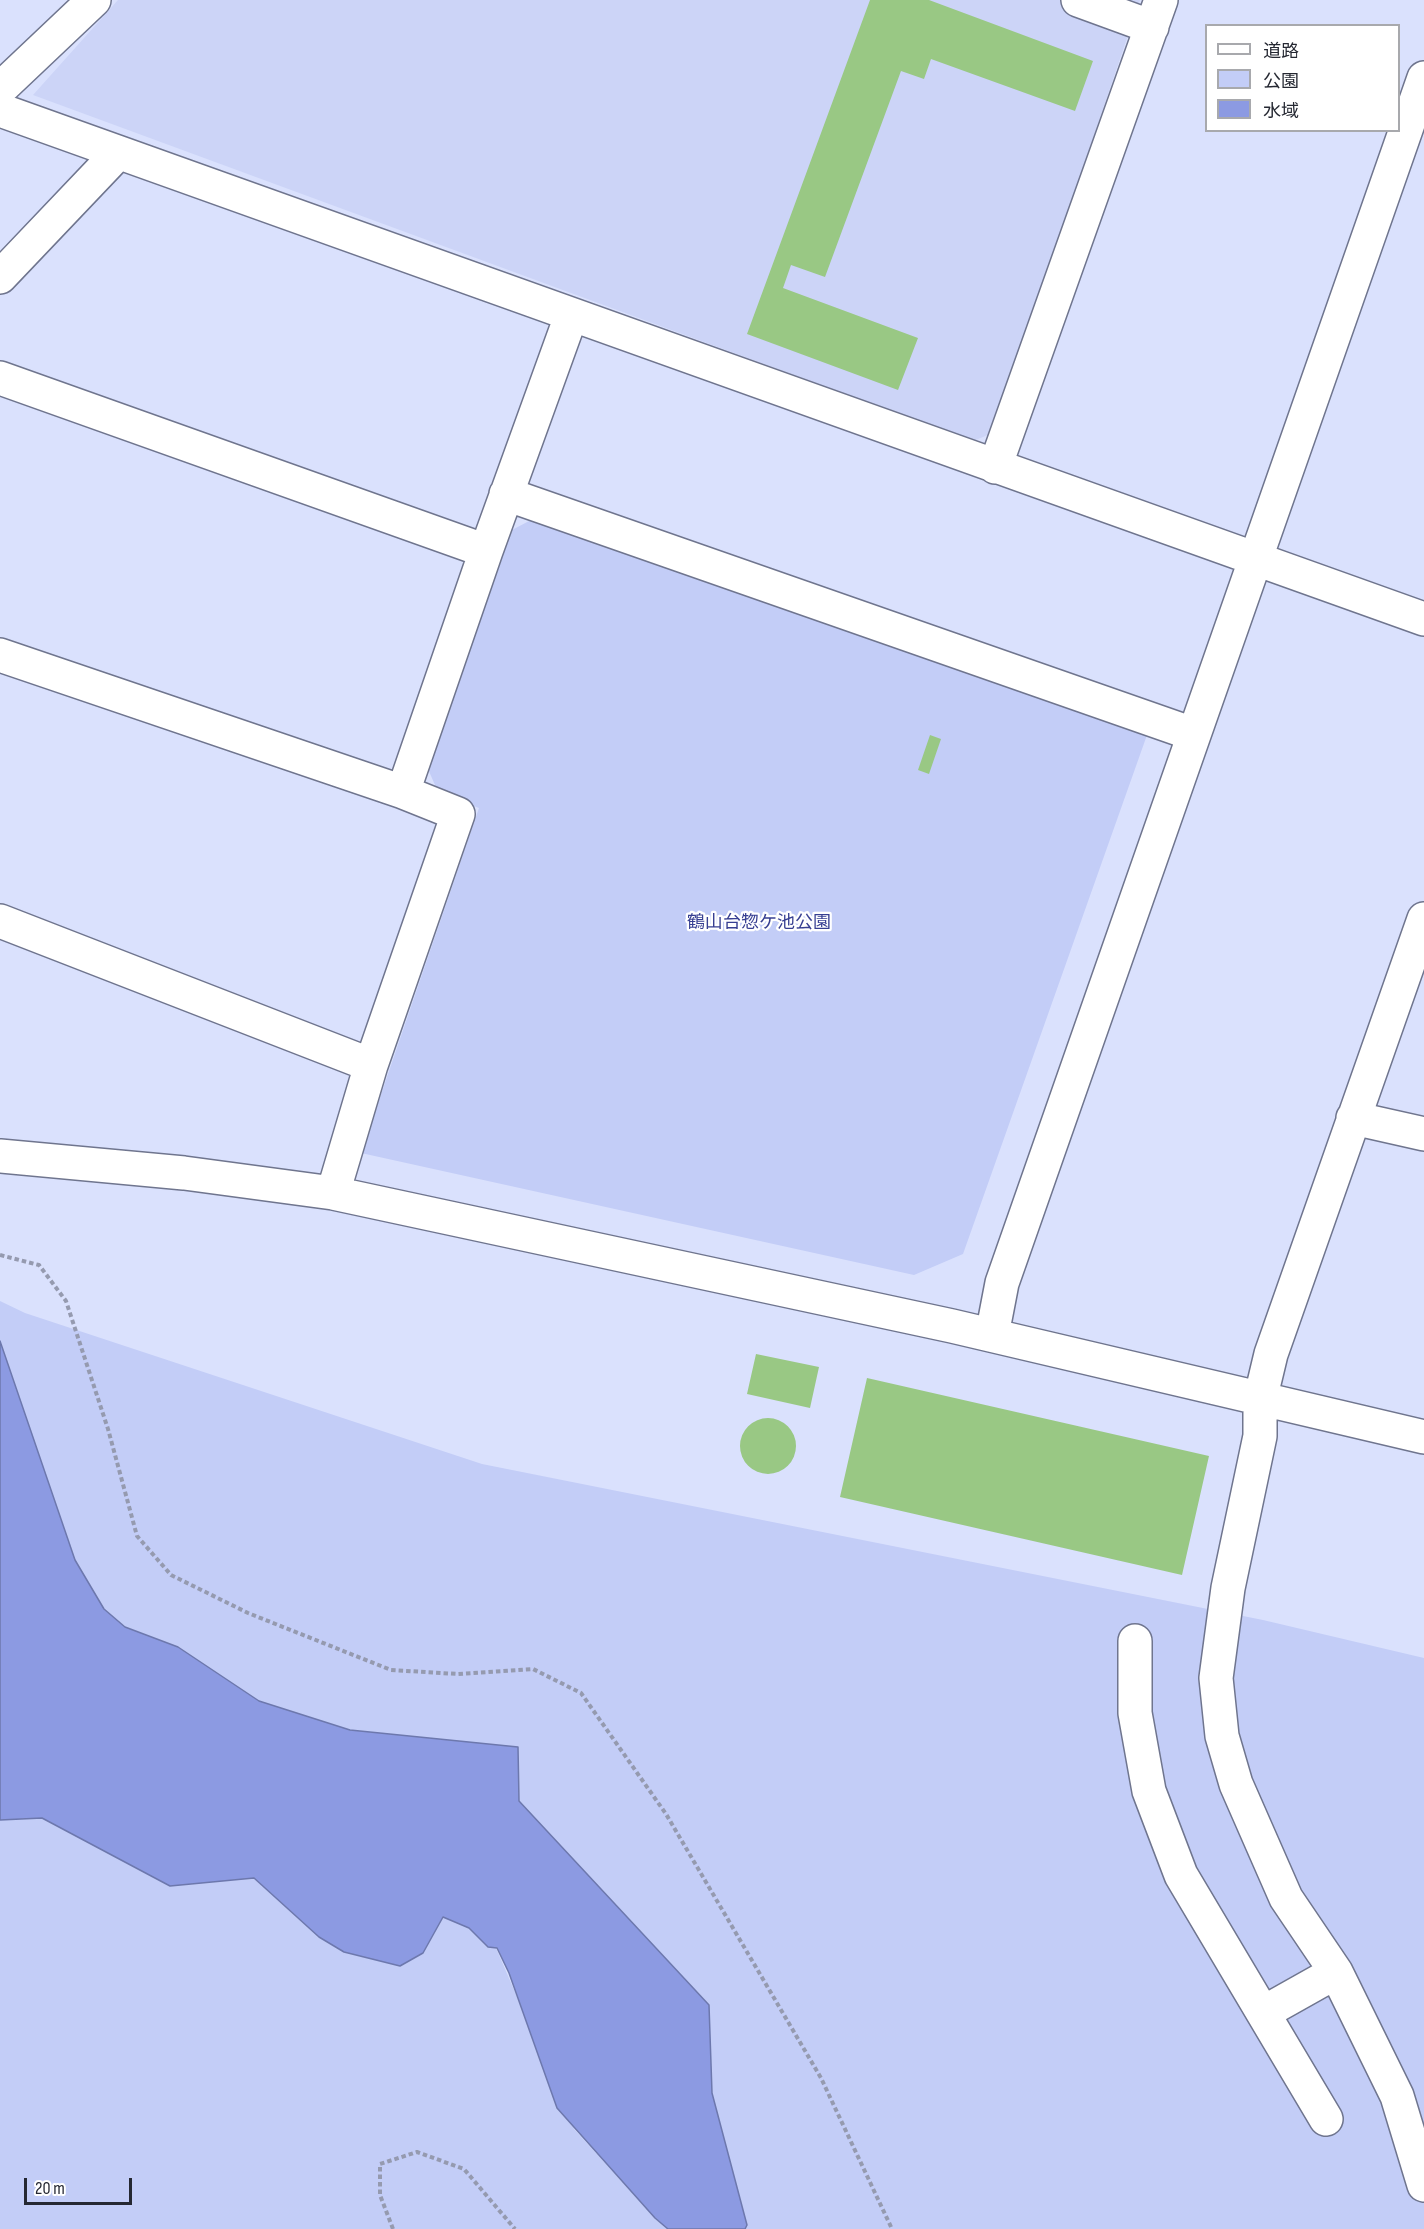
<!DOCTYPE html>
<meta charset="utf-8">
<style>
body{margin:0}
#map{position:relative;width:1424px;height:2229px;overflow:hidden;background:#dae1fd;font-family:"Sofia Sans Condensed","Noto Sans JP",sans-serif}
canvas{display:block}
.legend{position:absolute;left:1205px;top:24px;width:195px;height:108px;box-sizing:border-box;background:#fff;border:2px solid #a8a9ad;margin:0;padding:8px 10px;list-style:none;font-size:18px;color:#252832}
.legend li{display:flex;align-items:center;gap:12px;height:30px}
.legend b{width:30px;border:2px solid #a8a9ad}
.scale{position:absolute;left:24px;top:2178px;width:108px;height:27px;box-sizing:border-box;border:3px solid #252832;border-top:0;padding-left:8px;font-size:18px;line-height:21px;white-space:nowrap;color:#252832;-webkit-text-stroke:4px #fff;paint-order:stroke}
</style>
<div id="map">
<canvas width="1424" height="2229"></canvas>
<ul class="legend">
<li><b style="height:8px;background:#fff"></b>道路</li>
<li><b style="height:16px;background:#c3cdf7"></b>公園</li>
<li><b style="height:16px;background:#8c9ae2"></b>水域</li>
</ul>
<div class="scale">20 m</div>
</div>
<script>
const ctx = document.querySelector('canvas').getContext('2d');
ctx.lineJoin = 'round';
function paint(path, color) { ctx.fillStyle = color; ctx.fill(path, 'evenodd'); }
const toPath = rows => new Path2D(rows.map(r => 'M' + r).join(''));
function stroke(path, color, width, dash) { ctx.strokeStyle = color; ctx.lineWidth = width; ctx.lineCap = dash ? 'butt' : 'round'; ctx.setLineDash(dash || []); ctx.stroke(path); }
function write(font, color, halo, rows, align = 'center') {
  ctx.font = font + ' "Sofia Sans Condensed","Noto Sans JP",sans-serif'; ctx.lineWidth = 4.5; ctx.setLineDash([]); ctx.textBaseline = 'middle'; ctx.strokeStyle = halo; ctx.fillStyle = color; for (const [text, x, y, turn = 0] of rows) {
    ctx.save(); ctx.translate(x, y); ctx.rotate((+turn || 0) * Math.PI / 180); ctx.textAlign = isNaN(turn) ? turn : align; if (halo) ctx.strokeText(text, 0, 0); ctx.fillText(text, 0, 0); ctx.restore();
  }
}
const built = toPath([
 [118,0,1140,0,993,433,973,441,33,95]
]);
const green = toPath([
 [531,520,1147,735,963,1254,914,1275,361,1153,479,808,438,792,428,769,512,530],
 [0,1301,25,1313,482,1464,1263,1620,1424,1658,1424,2229,745,2229,747,2225,712,2093,709,2005,519,1801,518,1747,350,1730,259,1701,178,1647,126,1627,104,1609,75,1560,0,1341],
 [42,1818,170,1886,254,1878,319,1937,344,1952,400,1966,423,1953,443,1917,469,1928,488,1947,496,1948,574,2129,655,2218,668,2229,0,2229,0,1820]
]);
const water = toPath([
 [0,1341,75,1560,104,1609,125,1627,178,1647,259,1701,350,1730,518,1747,519,1801,709,2005,712,2093,747,2225,745,2229,668,2229,655,2218,557,2108,509,1973,497,1948,488,1947,469,1928,443,1917,423,1953,400,1966,344,1952,319,1937,254,1878,170,1886,42,1818,0,1820,0,1341]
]);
const building = toPath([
 [870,0,929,0,1093,61,1075,111,931,59,924,79,901,71,825,277,791,265,783,288,918,338,898,390,747,334],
 [930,735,941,739,929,774,918,770],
 [756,1354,819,1367,810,1408,747,1394],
 [867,1378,1209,1456,1182,1575,840,1497],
 '740 1446a28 28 0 1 1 56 0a28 28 0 1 1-56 0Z'
]);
const path = toPath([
 [0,1255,39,1265,66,1301,108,1429,137,1536,171,1575,248,1613,391,1670,458,1674,533,1669,581,1693,666,1814,821,2078,892,2229],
 [393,2229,380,2195,380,2164,417,2152,464,2169,515,2229]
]);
const minor = toPath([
 [1078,0,1152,27],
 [0,89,94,0],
 [0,110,1424,619],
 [0,277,118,153],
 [0,378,486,551],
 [995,467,1161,0],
 [506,494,1193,734],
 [0,655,403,792],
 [1424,919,1271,1354,1260,1400,1260,1436,1228,1588,1216,1678,1222,1736,1236,1784,1286,1898,1336,1972,1397,2096,1424,2185],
 [0,921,371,1065],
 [1353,1118,1424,1134],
 [0,1156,184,1173,333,1193,952,1326,1424,1437],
 [333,1193,371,1065,458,814,403,792,486,551,571,316],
 [992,1335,1002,1283,1424,78],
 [1135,1641,1135,1713,1149,1791,1181,1875,1326,2119],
 [1263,2013,1336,1972]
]);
const parkNames = [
 ["鶴山台惣ケ池公園",759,923]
];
paint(built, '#ccd4f7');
paint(green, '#c3cdf7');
paint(water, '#8c9ae2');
stroke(water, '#6d78ad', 1.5);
paint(building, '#99c884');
stroke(minor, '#6f758e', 36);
stroke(path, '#959aaf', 4, [4.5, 3]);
stroke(minor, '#fff', 33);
write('18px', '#373f92', '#fff', parkNames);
</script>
